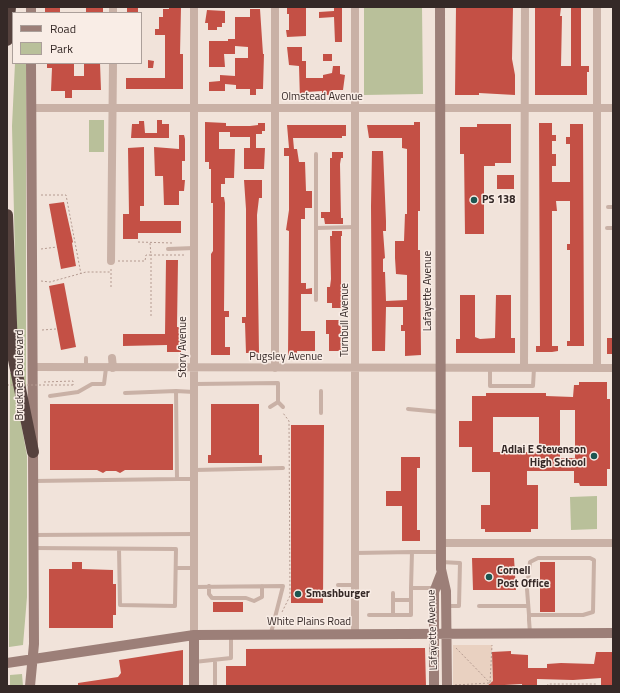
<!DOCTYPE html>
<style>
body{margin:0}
#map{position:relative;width:620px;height:693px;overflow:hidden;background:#f1e3da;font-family:"Titillium Web",sans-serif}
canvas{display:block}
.frame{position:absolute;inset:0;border:8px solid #352927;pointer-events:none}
.legend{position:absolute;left:12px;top:12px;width:130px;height:52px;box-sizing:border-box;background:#f9ede6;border:1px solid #ab9f9a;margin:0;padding:5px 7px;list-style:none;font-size:12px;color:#352927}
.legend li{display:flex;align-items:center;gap:8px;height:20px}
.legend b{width:20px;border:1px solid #ab9f9a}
</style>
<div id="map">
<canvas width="620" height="693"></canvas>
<div class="frame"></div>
<ul class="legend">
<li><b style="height:5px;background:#9c7f78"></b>Road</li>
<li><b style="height:11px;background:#b9c09a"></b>Park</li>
</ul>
</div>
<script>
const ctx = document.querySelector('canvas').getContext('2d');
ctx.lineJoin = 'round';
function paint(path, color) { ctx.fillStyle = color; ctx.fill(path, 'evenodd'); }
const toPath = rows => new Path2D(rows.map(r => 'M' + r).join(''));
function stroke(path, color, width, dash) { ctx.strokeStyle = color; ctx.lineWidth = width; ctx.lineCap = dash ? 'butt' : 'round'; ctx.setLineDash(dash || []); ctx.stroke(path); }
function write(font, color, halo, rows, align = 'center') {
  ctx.font = font + ' "Titillium Web",sans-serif'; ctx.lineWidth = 3; ctx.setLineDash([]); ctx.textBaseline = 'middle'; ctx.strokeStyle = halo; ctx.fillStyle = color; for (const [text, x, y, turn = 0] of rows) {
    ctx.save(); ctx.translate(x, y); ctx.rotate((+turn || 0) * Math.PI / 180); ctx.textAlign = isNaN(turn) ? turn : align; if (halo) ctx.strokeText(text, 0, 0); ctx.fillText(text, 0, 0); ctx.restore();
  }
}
const green = toPath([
 [364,7,422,7,423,94,364,95],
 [15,63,26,63,26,395,17,346,12,126],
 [89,120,104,120,104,152,89,152],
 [10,373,12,373,27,456,27,597,23,645,9,647],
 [597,496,597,529,571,530,570,497],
 [22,674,23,686,10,686,10,675]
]);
const plaza = toPath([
 [453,645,492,645,493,681,487,686,453,685]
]);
const building = toPath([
 [45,7,60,7,60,13,45,13],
 [86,7,103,7,103,13,86,12],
 [127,7,138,7,138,13,127,13],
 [169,7,181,7,180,54,183,54,183,89,126,89,126,78,165,78,165,35,155,35,155,29,159,29,159,17,163,17,163,9,169,9],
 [287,7,306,7,306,36,287,37,286,30,289,30,289,14,287,14],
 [334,7,342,7,342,42,335,42,334,17,319,18,319,12,334,11],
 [456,7,513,7,512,59,515,75,515,95,479,93,479,95,455,95],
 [535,7,561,7,560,16,562,16,561,66,571,66,571,7,581,7,581,66,589,66,589,72,587,72,587,95,535,95],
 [250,9,260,9,263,54,264,54,263,89,256,89,256,95,250,95,250,89,236,89,236,85,225,84,225,91,209,91,209,82,220,81,220,75,235,76,235,58,248,58,248,47,235,46,235,54,224,54,225,67,209,67,209,41,228,41,228,39,235,39,235,17,250,17],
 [207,10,225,11,225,23,222,23,222,27,217,27,217,30,208,30,208,23,205,23],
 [287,47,302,47,302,61,306,61,306,78,323,78,323,75,332,73,333,66,340,66,340,74,345,75,343,90,332,90,332,95,322,95,322,91,306,92,306,95,304,95,300,100,299,66,289,65],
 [323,54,332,54,332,61,323,61],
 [148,60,154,61,153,68,148,68],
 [47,63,74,63,74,76,84,76,84,63,100,63,101,90,72,90,72,98,65,98,65,91,51,91,52,68,47,68],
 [157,120,162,120,162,124,169,124,169,138,131,138,132,124,139,124,139,121,144,121,145,133,157,133],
 [205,122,226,123,226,126,250,126,258,125,258,123,265,123,265,131,262,131,262,134,256,134,256,148,265,148,264,169,244,169,244,148,250,148,250,137,230,137,230,132,219,132,219,149,235,149,234,178,225,178,225,184,221,184,221,197,224,197,225,203,224,311,229,311,229,317,225,317,225,347,230,347,230,355,211,355,211,254,213,251,213,203,211,203,211,169,209,169,209,162,205,162],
 [414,122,420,122,420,211,418,211,418,250,420,250,421,355,405,356,405,331,401,331,401,325,403,325,403,307,386,307,385,351,372,351,371,206,372,151,383,151,386,221,386,231,383,231,385,258,383,259,383,272,385,272,386,301,407,300,407,275,396,274,395,258,395,241,404,241,405,214,407,214,407,149,402,148,402,138,369,138,367,125,414,125],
 [539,123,552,123,552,135,556,135,556,141,552,141,552,154,556,154,556,166,552,166,552,182,570,182,570,144,566,144,566,137,570,137,570,124,583,124,584,346,567,346,567,341,570,341,570,250,567,250,567,244,570,244,570,201,556,201,557,211,552,211,552,346,558,346,558,351,552,352,536,352,536,346,540,346],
 [477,124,511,124,511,163,495,163,495,166,484,166,484,234,465,234,464,154,460,154,460,127,477,127],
 [287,125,346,125,346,136,342,136,342,138,293,138,294,149,297,149,299,162,305,162,306,191,312,191,312,208,305,208,305,219,301,219,301,283,306,283,306,289,312,288,312,294,301,294,301,331,315,331,315,351,297,351,297,357,288,357,289,231,286,230,289,210,289,156,284,156,284,148,289,148],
 [179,135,184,135,185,139,185,161,182,161,182,180,185,180,184,191,179,191,179,205,164,205,163,176,155,176,154,147,179,149],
 [144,147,144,206,140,206,140,221,181,221,181,233,138,233,138,239,123,239,123,214,129,214,128,148],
 [332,152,343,152,343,158,341,158,340,164,341,218,343,218,343,224,325,224,324,218,321,218,321,212,330,212,330,158,332,158],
 [497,175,514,175,514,189,497,189],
 [244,180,262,180,262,198,259,198,257,215,259,353,246,353,245,323,242,323,242,317,246,317,246,209],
 [64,202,73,242,72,243,76,266,61,269,49,204],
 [332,231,342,231,342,236,341,236,341,291,343,308,332,308,332,303,327,303,327,287,330,287,331,279,330,236,332,236],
 [166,260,178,260,177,327,181,327,181,352,167,352,167,345,123,346,123,334,165,334],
 [64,283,76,347,61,350,49,286],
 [460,295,475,295,475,337,480,339,495,338,496,295,511,295,511,338,515,338,515,353,456,353,456,339,460,339],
 [326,320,342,320,342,351,329,351,329,334,326,334],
 [607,338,613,338,613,354,607,354],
 [579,382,607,382,607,399,610,399,610,469,607,469,607,486,580,486,579,483,574,483,574,471,527,471,527,485,538,485,538,529,531,529,531,532,485,532,485,529,481,529,481,505,490,505,490,472,472,472,472,447,459,447,459,421,472,421,472,396,486,396,486,393,546,393,546,396,573,397,574,385,579,385],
 [560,410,575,410,575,458,560,458],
 [493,417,539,417,539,452,493,452],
 [50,404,173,404,173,470,125,470,120,473,116,471,106,471,103,473,97,470,50,470],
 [211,404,259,404,259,455,262,455,262,463,208,463,208,455,211,455],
 [291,425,324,425,323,603,291,603],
 [401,457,420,457,420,468,417,468,417,530,420,530,420,541,402,541,402,506,386,506,386,491,401,491],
 [472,558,514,558,516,590,473,590],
 [72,562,82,562,82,569,113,570,113,584,116,584,116,615,113,615,113,628,49,628,49,569,72,569],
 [540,562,555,562,555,612,540,612],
 [213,602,243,602,243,612,213,612],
 [425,648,426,686,226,686,226,666,246,666,246,649],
 [183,650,183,686,78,686,78,683,118,677,121,673,119,660],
 [511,651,511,654,528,655,528,668,547,668,547,664,561,663,594,664,596,652,613,652,613,686,601,686,601,678,573,680,537,679,537,686,522,686,522,684,487,686,493,681,492,652]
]);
const path = toPath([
 [41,195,66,195,81,274],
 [138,242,172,243],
 [41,249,57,247],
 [118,261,145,261,146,255,151,255,150,243],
 [41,281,50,282,86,272,111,272],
 [111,287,111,269],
 [151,316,151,255,186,255],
 [42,330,56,329],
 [44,382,73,381,73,385],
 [282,612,290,596,289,421,283,413],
 [280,619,285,619,285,622],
 [456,648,493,686],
 [455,685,490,683,492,645],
 [547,686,548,684,596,684,596,686]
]);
const lane = toPath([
 [316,154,316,300],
 [608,207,613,207],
 [316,228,355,227],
 [607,228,613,228],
 [168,249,194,248],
 [86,367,86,358],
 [490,368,490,386,533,386,534,368],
 [195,384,278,383,278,402,283,407],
 [176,391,177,479,194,479],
 [125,393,176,391,194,392],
 [50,396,78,392,92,384,104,384,106,368],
 [270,407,278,402],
 [408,409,440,412],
 [321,413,321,391],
 [195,470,283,468],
 [34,481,177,479],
 [34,535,194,534],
 [34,548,176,549,175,606,120,605,119,549],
 [412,552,440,552],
 [355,553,412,552,411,588,435,588],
 [441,562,460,563,459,606,447,606],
 [176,568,194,568],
 [338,585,355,585],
 [209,586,209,594,212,598,246,598,254,601,262,597,262,586],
 [194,587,283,586,271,633],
 [393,600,411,600],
 [479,606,528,606],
 [369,615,411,615,411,588],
 [393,615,393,593],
 [529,615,583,615,593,612,594,560,590,558,538,558,530,562,527,589,529,615,529,620,530,633],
 [194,662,231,658,231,635],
 [215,686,215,660]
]);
const street = toPath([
 [194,7,194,635],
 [275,7,275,368],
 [355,7,355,634],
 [597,7,597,368],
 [113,13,113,7],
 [31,108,613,108],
 [111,261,113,63],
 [112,358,113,368],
 [32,367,613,368],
 [524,368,525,7],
 [441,543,613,543]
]);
const secondary = toPath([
 [31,7,31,13],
 [440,7,441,569,446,591,447,686],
 [194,635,194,686],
 [7,663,194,635,613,633],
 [30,686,34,644,31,63],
 [434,686,434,592,441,574]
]);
const highway = toPath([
 [7,40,10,7],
 [7,215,12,350,33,452]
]);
const pathBridge = toPath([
 [7,385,73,385]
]);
const markers = [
 [474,200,4,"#1d5651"],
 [594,456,4,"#1d5651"],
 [489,577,4,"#1d5651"],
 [298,594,4,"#1d5651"]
];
const streetNames = [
 ["Olmstead Avenue",322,97],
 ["Lafayette Avenue",428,291,-90],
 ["Turnbull Avenue",345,320,-90],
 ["Story Avenue",183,347,-90],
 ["Pugsley Avenue",286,357],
 ["Bruckner Boulevard",20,375,-90],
 ["White Plains Road",309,622],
 ["Lafayette Avenue",433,630,-92]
];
const poiNames = [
 ["PS 138",482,200],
 ["Adlai E Stevenson",586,450,"right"],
 ["High School",586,463,"right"],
 ["Cornell",497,571],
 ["Post Office",497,584],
 ["Smashburger",306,594]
];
paint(green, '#b9c09a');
paint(plaza, '#e9d1c1');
paint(building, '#c45045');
stroke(path, '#b49a90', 1, [2, 2]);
stroke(lane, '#c9b1a6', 4);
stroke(street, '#c9b1a6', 8);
stroke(secondary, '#9c7f78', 10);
stroke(highway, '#56423e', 12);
stroke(pathBridge, '#b49a90', 1, [2, 2]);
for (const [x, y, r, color] of markers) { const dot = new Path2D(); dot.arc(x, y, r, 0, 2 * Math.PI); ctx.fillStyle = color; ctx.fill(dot); stroke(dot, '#f9ede6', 1.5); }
write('11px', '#352927', '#f9ede6', streetNames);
write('bold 11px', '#352927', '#f9ede6', poiNames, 'left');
</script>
